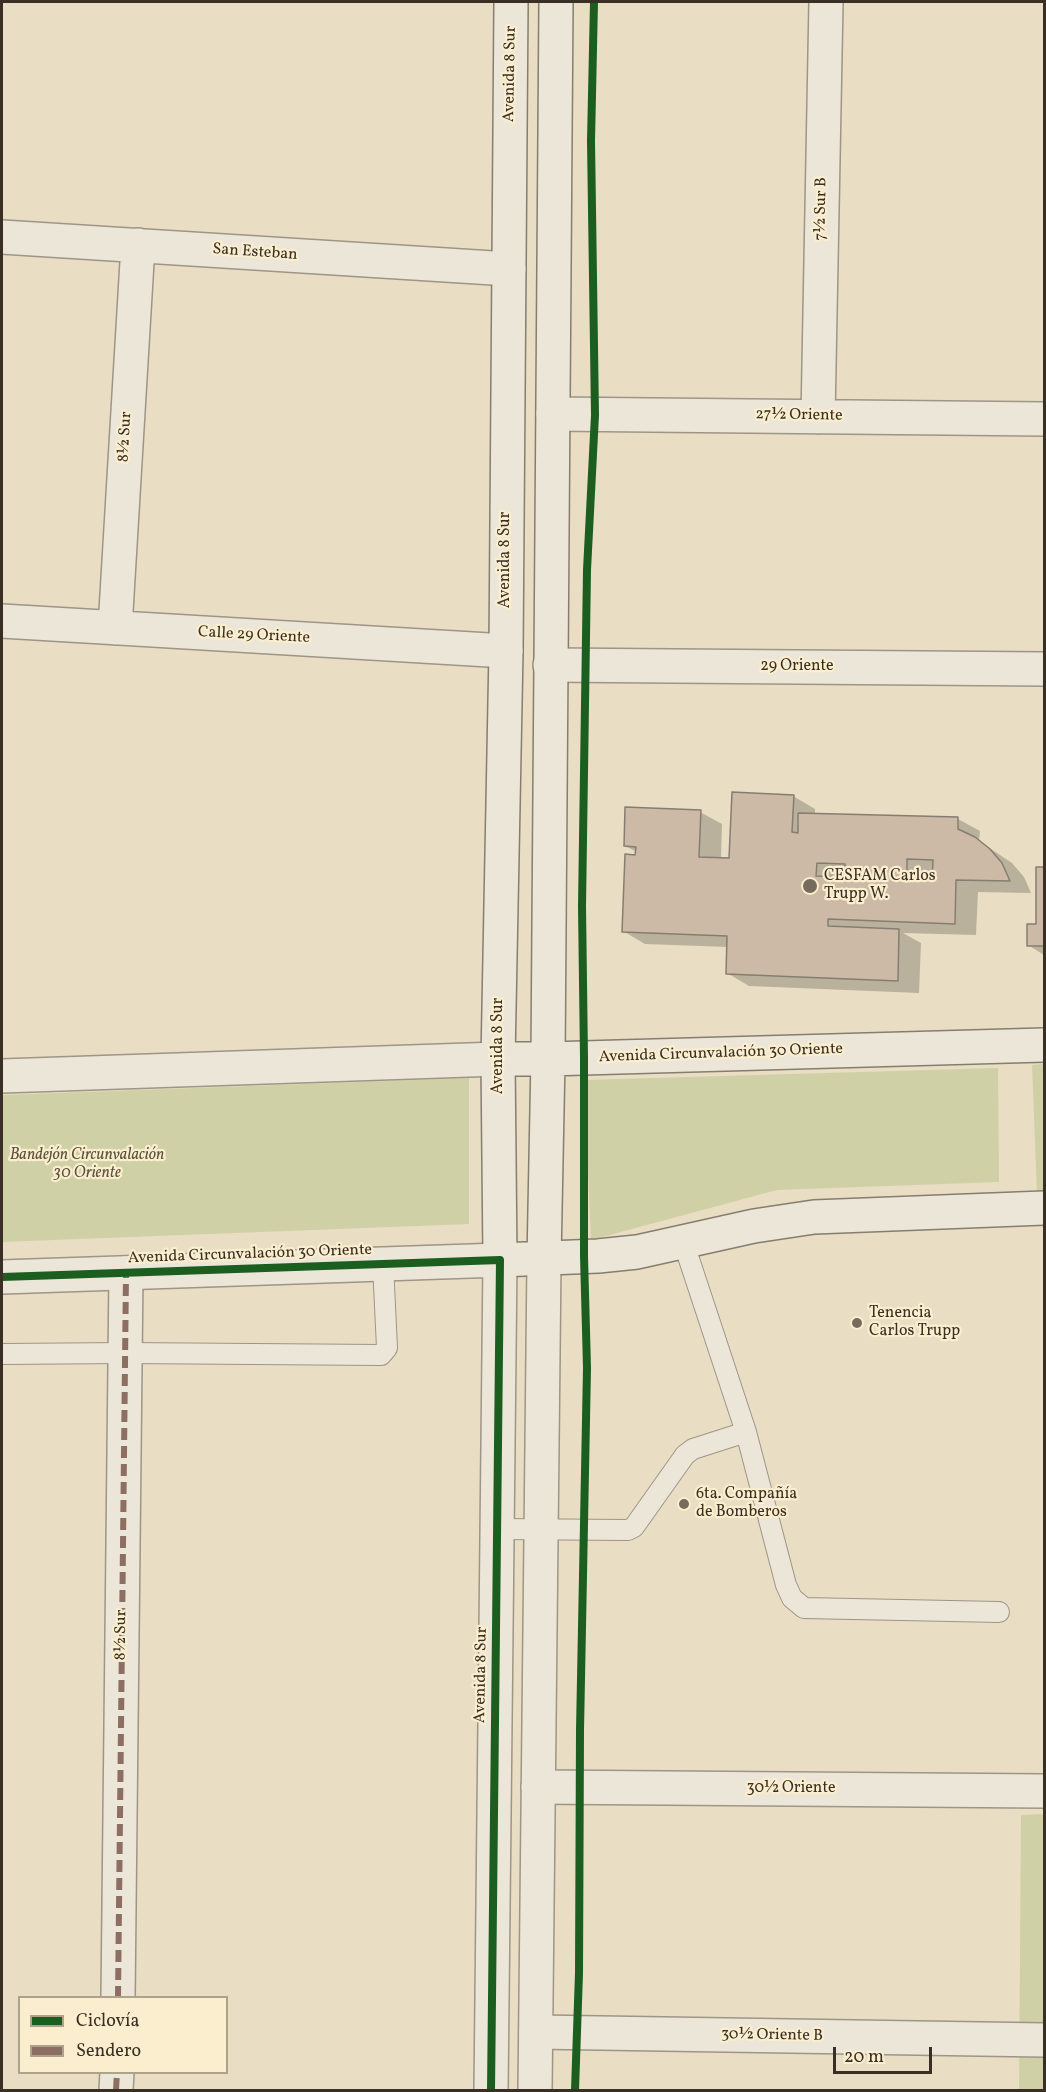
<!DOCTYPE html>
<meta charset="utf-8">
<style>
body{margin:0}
#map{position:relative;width:1046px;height:2092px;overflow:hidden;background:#e9dec3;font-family:Vollkorn,serif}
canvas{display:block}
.frame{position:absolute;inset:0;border:3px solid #3a2f25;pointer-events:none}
.legend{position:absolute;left:18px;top:1996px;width:210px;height:78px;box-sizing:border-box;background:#faeece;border:2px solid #ada28a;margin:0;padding:8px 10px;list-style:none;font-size:18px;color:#3a2f25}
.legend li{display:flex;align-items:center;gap:12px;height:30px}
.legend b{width:30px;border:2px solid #ada28a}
.scale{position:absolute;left:833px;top:2047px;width:99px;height:27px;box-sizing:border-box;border:3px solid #3a2f25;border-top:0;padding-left:8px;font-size:18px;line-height:21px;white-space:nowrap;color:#3a2f25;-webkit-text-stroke:4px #faeece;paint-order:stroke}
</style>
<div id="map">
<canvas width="1046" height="2092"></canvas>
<div class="frame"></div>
<ul class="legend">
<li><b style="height:8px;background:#1b5e20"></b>Ciclovía</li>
<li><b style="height:8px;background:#8d6e63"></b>Sendero</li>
</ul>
<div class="scale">20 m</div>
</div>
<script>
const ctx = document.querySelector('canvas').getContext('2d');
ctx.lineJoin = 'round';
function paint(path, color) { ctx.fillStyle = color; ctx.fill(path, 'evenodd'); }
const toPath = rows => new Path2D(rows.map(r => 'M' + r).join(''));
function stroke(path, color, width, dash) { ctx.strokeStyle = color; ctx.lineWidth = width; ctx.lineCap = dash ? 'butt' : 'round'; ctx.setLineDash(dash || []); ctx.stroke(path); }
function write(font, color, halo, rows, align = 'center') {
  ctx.font = font + ' Vollkorn,serif'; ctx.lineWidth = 4.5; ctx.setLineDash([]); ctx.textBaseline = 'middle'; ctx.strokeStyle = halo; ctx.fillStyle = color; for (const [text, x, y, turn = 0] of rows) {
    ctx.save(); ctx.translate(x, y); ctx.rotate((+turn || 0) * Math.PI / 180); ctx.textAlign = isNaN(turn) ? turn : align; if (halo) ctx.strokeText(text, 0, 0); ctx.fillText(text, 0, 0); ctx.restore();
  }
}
const green = toPath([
 [1044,1064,1044,1194,1037,1194,1032,1065],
 [998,1068,999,1182,777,1190,591,1240,584,1080],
 [469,1078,469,1224,2,1242,2,1095],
 [1044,1814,1044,2090,1019,2090,1021,1815]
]);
const shadow = toPath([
 [793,796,815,809,815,815,958,819,980,831,979,841,1012,863,1024,877,1031,893,978,892,976,935,903,933,921,943,919,993,749,986,727,973,728,947,645,944,623,931,637,852,625,846,700,812,722,824,721,859,731,860],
 [929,871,934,871,934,881,928,881],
 [1038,869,1044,869,1044,955,1028,945,1037,926]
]);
const building = toPath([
 [732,792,794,795,792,832,798,833,798,813,958,817,958,829,975,837,990,849,1002,863,1010,881,956,880,955,924,828,919,828,926,899,929,898,981,726,974,727,936,622,932,625,854,635,855,636,847,624,846,625,807,701,810,699,857,729,858,732,792],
 [907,859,933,860,932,880,907,879,907,859],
 [817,863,845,864,845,877,816,876,817,863],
 [1036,867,1044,867,1044,946,1027,946,1027,924,1036,924,1036,867]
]);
const service = toPath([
 [683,1241,746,1432],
 [2,1354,125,1353,381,1355,387,1348,383,1264],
 [497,1529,628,1530,634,1527,685,1455,693,1449,746,1432,786,1585,792,1598,804,1608,999,1612]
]);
const minor = toPath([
 [2,237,509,269],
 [553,414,1044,419],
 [818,417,826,2],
 [2,621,506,651],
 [115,628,138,245],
 [550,665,1044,669],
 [538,1787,1044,1791],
 [118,1998,126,1273],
 [536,2032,1044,2040],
 [116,2090,117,2072]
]);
const tertiary = toPath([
 [2,1076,498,1059],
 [2,1277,500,1260,491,2090],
 [535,2090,544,1260]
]);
const secondary = toPath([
 [511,2,506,651,498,1059,500,1260,598,1256,637,1252,754,1226,814,1217,1044,1208],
 [498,1059,548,1059,1044,1045],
 [544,1260,548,1059,556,2]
]);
const quiet = toPath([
 [118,1998,126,1273],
 [116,2090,117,2072]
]);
const cycleway = toPath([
 [2,1277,500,1260,491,2090],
 [575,2090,579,1973,580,1730,587,1368,584,1256,584,1058,582,906,587,570,595,415,591,141,594,2]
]);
const markers = [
 [810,886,8,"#776c5c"],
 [857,1323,6,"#776c5c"],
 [684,1504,6,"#776c5c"]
];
const streetNames = [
 ["Avenida 8 Sur",511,74,-89],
 ["7½ Sur B",822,209,-89],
 ["San Esteban",255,253,4],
 ["27½ Oriente",799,416,1],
 ["8½ Sur",126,437,-87],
 ["Avenida 8 Sur",506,560,-90],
 ["Calle 29 Oriente",254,636,3],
 ["29 Oriente",797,667],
 ["Avenida 8 Sur",499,1046,-90],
 ["Avenida Circunvalación 30 Oriente",721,1054,-2],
 ["Avenida Circunvalación 30 Oriente",250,1255,-2],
 ["8½ Sur",122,1635,-89],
 ["Avenida 8 Sur",482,1675,-89],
 ["30½ Oriente",791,1789],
 ["30½ Oriente B",772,2036,1]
];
const poiNames = [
 ["CESFAM Carlos",824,877],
 ["Trupp W.",824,895],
 ["Tenencia",869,1314],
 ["Carlos Trupp",869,1332],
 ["6ta. Compañía",696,1495],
 ["de Bomberos",696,1513]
];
const parkNames = [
 ["Bandejón Circunvalación",87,1156],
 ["30 Oriente",87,1174]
];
paint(green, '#d0d0a6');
paint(shadow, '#0003');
paint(building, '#ccb9a6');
stroke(building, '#857e70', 1.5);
stroke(service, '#9d9586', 22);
stroke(minor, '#9d9586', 36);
stroke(tertiary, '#9d9586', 36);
stroke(secondary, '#857e70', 36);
stroke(service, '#ece6d8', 20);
stroke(minor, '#ece6d8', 33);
stroke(tertiary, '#ece6d8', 33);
stroke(secondary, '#ece6d8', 33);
stroke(quiet, '#8d6e63', 6, [12, 6]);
stroke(cycleway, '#1b5e20', 8);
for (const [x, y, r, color] of markers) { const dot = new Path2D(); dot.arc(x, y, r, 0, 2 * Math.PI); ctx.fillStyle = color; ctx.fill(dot); stroke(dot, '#faeece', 2); }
write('16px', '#3a2f25', '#faeece', streetNames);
write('16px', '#3a2f25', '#faeece', poiNames, 'left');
write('italic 16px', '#5a543f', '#faeece', parkNames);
</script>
